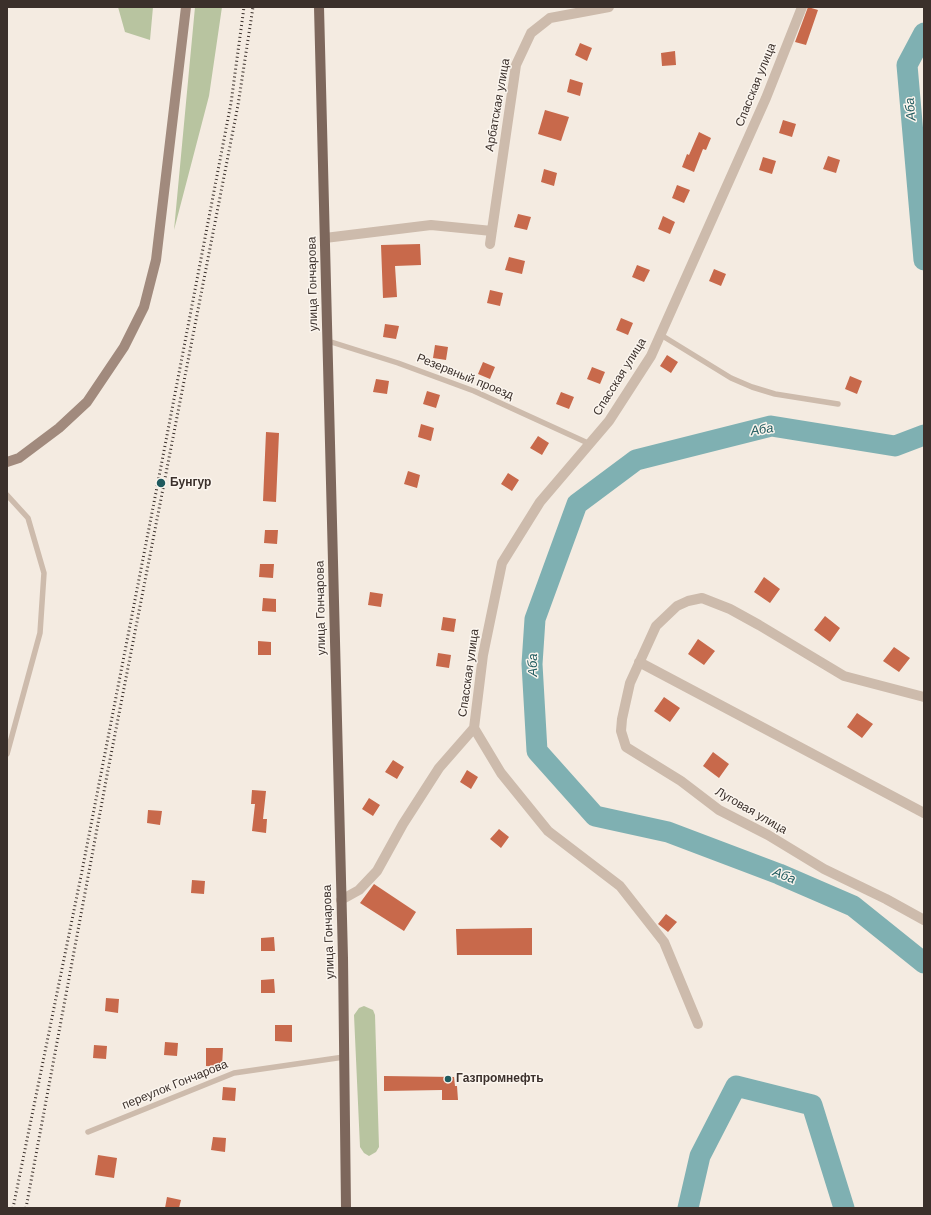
<!DOCTYPE html>
<meta charset="utf-8">
<style>
body{margin:0}
#map{position:relative;width:931px;height:1215px;overflow:hidden;background:#f4ebe1;font-family:Helvetica,sans-serif}
canvas{display:block}
.frame{position:absolute;inset:0;border:8px solid #3b302b;pointer-events:none}
</style>
<div id="map">
<canvas width="931" height="1215"></canvas>
<div class="frame"></div>
</div>
<script>
const ctx = document.querySelector('canvas').getContext('2d');
ctx.lineJoin = 'round';
function paint(path, color) { ctx.fillStyle = color; ctx.fill(path, 'evenodd'); }
const toPath = rows => new Path2D(rows.map(r => 'M' + r).join(''));
function stroke(path, color, width, dash) { ctx.strokeStyle = color; ctx.lineWidth = width; ctx.lineCap = dash ? 'butt' : 'round'; ctx.setLineDash(dash || []); ctx.stroke(path); }
function write(font, color, halo, rows, align = 'center') {
  ctx.font = font + ' Helvetica,sans-serif'; ctx.lineWidth = 3; ctx.setLineDash([]); ctx.textBaseline = 'middle'; ctx.strokeStyle = halo; ctx.fillStyle = color; for (const [text, x, y, turn = 0] of rows) {
    ctx.save(); ctx.translate(x, y); ctx.rotate((+turn || 0) * Math.PI / 180); ctx.textAlign = isNaN(turn) ? turn : align; if (halo) ctx.strokeText(text, 0, 0); ctx.fillText(text, 0, 0); ctx.restore();
  }
}
const green = toPath([
 [118,7,153,7,150,40,125,32],
 [195,7,222,7,209,96,174,230],
 [364,1006,373,1010,375,1015,379,1147,376,1152,369,1156,364,1153,360,1147,354,1015,359,1008]
]);
const river = toPath([
 [924,33,907,65,924,260],
 [924,435,895,446,771,426,636,460,577,504,535,619,532,664,537,751,595,816,668,832,779,874,853,906,924,963],
 [688,1208,700,1156,736,1086,812,1105,844,1208]
]);
const building = toPath([
 [808,7,818,10,806,45,795,42],
 [580,43,592,48,587,61,575,55],
 [675,51,676,65,662,66,661,53],
 [570,79,583,83,580,96,567,92],
 [545,110,569,117,561,141,538,134],
 [783,120,796,124,792,137,779,133],
 [699,132,711,138,706,150,703,149,694,172,682,167,687,154,689,155],
 [828,156,840,160,836,173,823,169],
 [763,157,776,161,772,174,759,170],
 [544,169,557,173,554,186,541,182],
 [677,185,690,190,684,203,672,198],
 [518,214,531,217,527,230,514,227],
 [663,216,675,222,670,234,658,229],
 [420,244,421,265,395,266,397,297,383,298,381,245],
 [509,257,525,261,522,274,505,270],
 [637,265,650,270,644,282,632,277],
 [714,269,726,274,721,286,709,281],
 [490,290,503,293,500,306,487,303],
 [621,318,633,323,628,335,616,330],
 [385,324,399,326,396,339,383,337],
 [435,345,448,347,446,360,433,358],
 [667,355,678,362,671,373,660,366],
 [483,362,495,367,490,379,478,374],
 [592,367,605,372,600,384,587,379],
 [850,376,862,381,857,394,845,389],
 [376,379,389,381,387,394,373,392],
 [427,391,440,395,436,408,423,404],
 [561,392,574,397,569,409,556,404],
 [421,424,434,428,431,441,418,437],
 [266,432,279,433,276,502,263,501],
 [538,436,549,443,542,455,530,448],
 [408,471,420,475,417,488,404,484],
 [508,473,519,480,512,491,501,484],
 [265,530,278,530,277,544,264,543],
 [260,564,274,564,273,578,259,577],
 [764,577,780,589,770,603,754,592],
 [370,592,383,594,381,607,368,605],
 [263,598,276,599,276,612,262,611],
 [825,616,840,628,830,642,814,630],
 [443,617,456,619,454,632,441,630],
 [698,639,715,651,704,665,688,654],
 [258,641,271,642,271,655,258,655],
 [894,647,910,658,899,672,883,661],
 [438,653,451,655,449,668,436,666],
 [664,697,680,708,670,722,654,711],
 [857,713,873,724,862,738,847,727],
 [713,752,729,764,719,778,703,766],
 [393,760,404,767,397,779,385,772],
 [467,770,478,777,471,789,460,782],
 [252,790,266,791,263,819,267,819,266,833,252,831,255,804,251,804],
 [369,798,380,805,373,816,362,809],
 [148,810,162,811,160,825,147,823],
 [499,829,509,837,501,848,490,839],
 [192,880,205,881,204,894,191,893],
 [374,884,416,912,404,931,360,903],
 [666,914,677,922,668,932,658,924],
 [532,928,532,955,457,955,456,929],
 [274,937,275,951,261,951,261,938],
 [274,979,275,993,261,993,261,980],
 [106,998,119,999,118,1013,105,1011],
 [275,1025,292,1025,292,1042,275,1041],
 [165,1042,178,1043,177,1056,164,1055],
 [94,1045,107,1046,106,1059,93,1058],
 [206,1048,223,1048,222,1067,206,1066],
 [384,1076,454,1077,455,1086,457,1086,458,1100,442,1100,442,1090,384,1091],
 [223,1087,236,1088,235,1101,222,1100],
 [213,1137,226,1138,225,1152,211,1150],
 [98,1155,117,1158,114,1178,95,1175],
 [167,1197,181,1200,179,1208,165,1208]
]);
const lane = toPath([
 [661,335,731,378,752,387,775,394,838,404],
 [328,341,398,363,474,391,590,444],
 [7,495,28,518,44,573,40,633,7,754],
 [88,1132,234,1073,344,1057]
]);
const street = toPath([
 [325,238,431,225,492,231],
 [490,244,516,65,531,33,550,18,609,7],
 [639,662,924,813],
 [924,697,844,676,759,625,730,609,702,598,688,601,677,606,656,626,630,683,622,719,621,731,626,747,681,781,719,810,768,835,824,869,886,899,924,920],
 [474,728,501,773,548,831,620,886,664,942,698,1024],
 [341,900,359,890,377,871,403,824,439,768,474,728,483,655,502,563,540,502,609,421,651,356,766,98,802,7]
]);
const secondary = toPath([
 [7,462,19,458,59,428,87,402,124,347,144,307,156,260,186,7]
]);
const primary = toPath([
 [319,7,343,958,346,1208]
]);
const rail = toPath([
 [13,1208,82,871,158,482,231,103,244,7],
 [26,1208,108,770,238,105,253,7]
]);
const markers = [
 [161,483,5,"#1f5a5e"],
 [448,1079,4,"#1f5a5e"]
];
const streetNames = [
 ["Спасская улица",756,85,-68],
 ["Арбатская улица",498,105,-80],
 ["улица Гончарова",313,284,-91],
 ["Резервный проезд",465,377,22],
 ["Спасская улица",620,377,-58],
 ["улица Гончарова",321,608,-91],
 ["Спасская улица",469,673,-82],
 ["Луговая улица",751,811,30],
 ["улица Гончарова",329,932,-92],
 ["переулок Гончарова",175,1085,-22]
];
const poiNames = [
 ["Бунгур",170,483],
 ["Газпромнефть",456,1079]
];
const waterNames = [
 ["Аба",911,109,-95],
 ["Аба",762,430,-9],
 ["Аба",533,665,-90],
 ["Аба",784,876,22]
];
paint(green, '#b8c4a0');
stroke(river, '#7fb0b2', 21);
paint(building, '#c8694b');
stroke(lane, '#cdbbac', 5.5);
stroke(street, '#cdbbac', 10);
stroke(secondary, '#a18a7d', 10);
stroke(primary, '#7d675c', 10);
stroke(rail, '#3b302b', 3, [1, 3]);
for (const [x, y, r, color] of markers) { const dot = new Path2D(); dot.arc(x, y, r, 0, 2 * Math.PI); ctx.fillStyle = color; ctx.fill(dot); stroke(dot, '#fbf5ee', 1.5); }
write('12px', '#3b302b', '#fbf5ee', streetNames);
write('bold 12px', '#3b302b', '#fbf5ee', poiNames, 'left');
write('italic 13px', '#1f5a5e', '#fbf5ee', waterNames);
</script>
